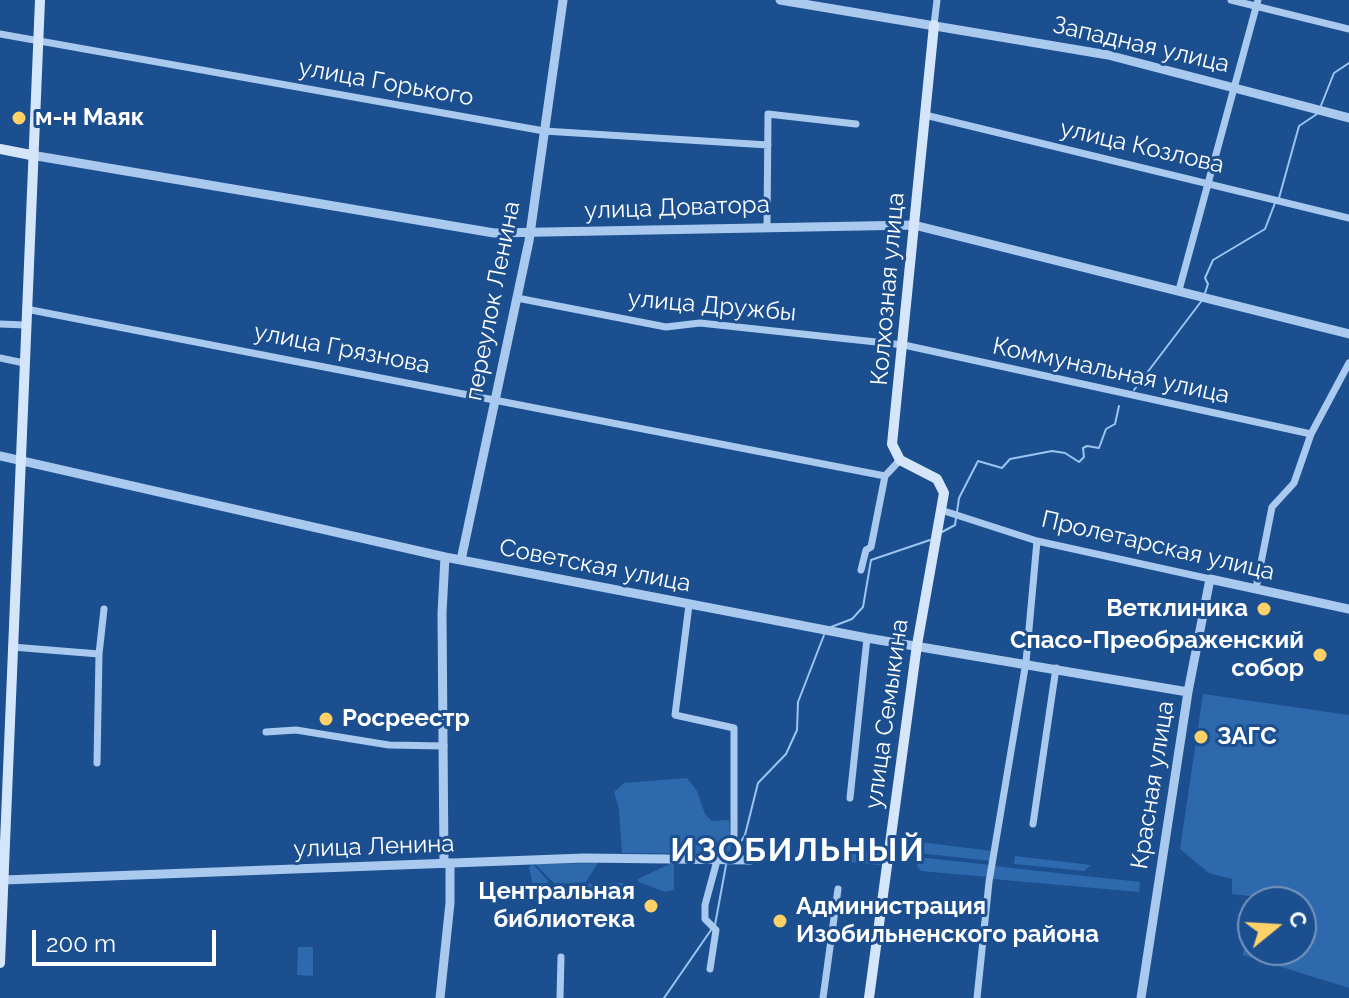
<!DOCTYPE html>
<meta charset="utf-8">
<style>
body{margin:0}
#map{position:relative;width:1349px;height:998px;overflow:hidden;background:#1b4f8f;font-family:Raleway,sans-serif}
canvas{display:block}
.north{position:absolute;left:1237px;top:886px;width:80px;height:80px;box-sizing:border-box;background:#1b4f8f;border:2px solid #7695bc;border-radius:50%;rotate:72deg;font-size:22px;font-weight:700;line-height:32px;text-align:center;color:#fff}
.north::after{content:'';display:block;margin:auto;width:28px;height:36px;background:#ffd166;clip-path:polygon(50% 0,100% 100%,50% 72%,0 100%)}
.scale{position:absolute;left:32px;top:930px;width:184px;height:36px;box-sizing:border-box;border:4px solid #fff;border-top:0;padding-left:10px;font-size:24px;line-height:28px;white-space:nowrap;color:#fff;-webkit-text-stroke:6px #1b4f8f;paint-order:stroke}
</style>
<div id="map">
<canvas width="1349" height="998"></canvas>
<div class="north">С</div>
<div class="scale">200 m</div>
</div>
<script>
const ctx = document.querySelector('canvas').getContext('2d');
ctx.lineJoin = 'round';
function paint(path, color) { ctx.fillStyle = color; ctx.fill(path, 'evenodd'); }
const toPath = rows => new Path2D(rows.map(r => 'M' + r).join(''));
function stroke(path, color, width, dash) { ctx.strokeStyle = color; ctx.lineWidth = width; ctx.lineCap = dash ? 'butt' : 'round'; ctx.setLineDash(dash || []); ctx.stroke(path); }
function write(font, color, halo, rows, align = 'center') {
  ctx.font = font + ' Raleway,sans-serif'; ctx.lineWidth = 6; ctx.setLineDash([]); ctx.textBaseline = 'middle'; ctx.strokeStyle = halo; ctx.fillStyle = color; for (const [text, x, y, turn = 0] of rows) {
    ctx.save(); ctx.translate(x, y); ctx.rotate((+turn || 0) * Math.PI / 180); ctx.textAlign = isNaN(turn) ? turn : align; if (halo) ctx.strokeText(text, 0, 0); ctx.fillText(text, 0, 0); ctx.restore();
  }
}
const green = toPath([
 [1203,694,1349,715,1349,988,1243,955,1249,921,1253,922,1253,950,1301,950,1301,902,1265,902,1265,898,1232,894,1232,879,1209,873,1180,849],
 [687,778,697,791,705,814,712,821,729,820,731,850,725,854,622,853,619,809,614,792,624,783],
 [920,842,992,851,991,861,918,853],
 [845,849,883,853,881,865,844,862],
 [1015,856,1091,865,1084,871,1014,864],
 [918,857,990,865,988,877,921,871,917,866],
 [674,862,674,890,666,892,638,882,638,879],
 [598,863,586,882,555,884,535,864],
 [533,864,548,881,548,890,537,902,529,867],
 [994,866,1140,882,1139,892,993,879],
 [611,883,623,883,630,894,574,899,585,884],
 [298,947,313,947,313,976,297,975]
]);
const stream = toPath([
 [1320,108,1334,73,1349,63],
 [1279,198,1299,126,1317,114],
 [1205,293,1208,284,1205,278,1213,260,1265,229,1275,203],
 [1134,390,1203,299],
 [957,512,959,498,978,461,1002,468,1010,459,1052,451,1065,453,1079,462,1084,457,1083,448,1087,446,1099,448,1106,429,1115,424,1119,406],
 [942,532,955,525,956,518],
 [831,627,852,619,863,607,871,560,930,540],
 [732,856,745,835,758,783,786,754,797,730,798,702,824,635],
 [715,925,726,865],
 [664,998,711,930]
]);
const minor = toPath([
 [1231,0,1349,29],
 [934,25,937,0],
 [0,34,544,131,768,145],
 [925,115,1349,218],
 [767,225,768,114,856,124],
 [1179,290,1258,0],
 [517,298,666,327,700,323,904,345,1311,434],
 [26,309,885,476],
 [0,324,25,325],
 [0,358,24,363],
 [941,510,1037,541,1210,579],
 [861,570,866,550,871,547,885,476,900,460],
 [1256,588,1272,507,1294,483,1311,434,1349,363],
 [689,605,675,715,734,728,734,840],
 [12,647,99,654],
 [266,732,296,730,389,745,444,746],
 [97,763,99,654,104,609],
 [850,798,867,638],
 [1033,824,1056,668],
 [710,969,716,930,705,919,705,905,718,857],
 [560,998,561,957],
 [823,998,838,889],
 [977,998,989,882,1026,662,1037,541]
]);
const tertiary = toPath([
 [780,0,1108,55,1349,118],
 [31,155,494,233,914,225,1349,334],
 [0,456,445,557,867,638,1188,692],
 [461,560,529,241,563,0],
 [444,863,442,613,445,557],
 [4,880,584,858,750,860],
 [440,998,450,903,450,863],
 [1141,998,1188,692,1210,579,1349,609]
]);
const secondary = toPath([
 [0,149,31,155],
 [0,963,40,0],
 [869,998,917,645,944,493,937,479,900,460,892,444,934,25]
]);
const markers = [
 [19,118,8,"#ffd166"],
 [1264,609,8,"#ffd166"],
 [1320,655,8,"#ffd166"],
 [326,719,8,"#ffd166"],
 [1201,737,8,"#ffd166"],
 [651,906,8,"#ffd166"],
 [780,921,8,"#ffd166"]
];
const streetNames = [
 ["Западная улица",1141,45,13],
 ["улица Горького",386,83,10],
 ["улица Козлова",1142,147,13],
 ["улица Доватора",677,208,-2],
 ["Колхозная улица",888,289,-85],
 ["переулок Ленина",493,301,-79],
 ["улица Дружбы",712,306,5],
 ["улица Грязнова",342,349,11],
 ["Коммунальная улица",1111,371,12],
 ["Пролетарская улица",1158,546,13],
 ["Советская улица",595,566,11],
 ["улица Семыкина",887,714,-82],
 ["Красная улица",1153,785,-81],
 ["улица Ленина",374,847,-2]
];
const poiNames = [
 ["м-н Маяк",35,118],
 ["Ветклиника",1248,609,"right"],
 ["Спасо-Преображенский",1304,641,"right"],
 ["собор",1304,669,"right"],
 ["Росреестр",342,719],
 ["ЗАГС",1217,737],
 ["Центральная",635,892,"right"],
 ["библиотека",635,920,"right"],
 ["Администрация",796,907],
 ["Изобильненского района",796,935]
];
const districtNames = [
 ["ИЗОБИЛЬНЫЙ",798,851]
];
paint(green, '#2e69ad');
stroke(stream, '#9cc4f0', 2);
stroke(minor, '#a9c9ee', 7);
stroke(tertiary, '#a9c9ee', 9);
stroke(secondary, '#d6e6fa', 10);
for (const [x, y, r, color] of markers) { const dot = new Path2D(); dot.arc(x, y, r, 0, 2 * Math.PI); ctx.fillStyle = color; ctx.fill(dot); stroke(dot, '#1b4f8f', 3); }
write('24px', '#fff', '#1b4f8f', streetNames);
write('bold 24px', '#fff', '#1b4f8f', poiNames, 'left');
ctx.letterSpacing = '2px';
write('bold 32px', '#fff', '#1b4f8f', districtNames);
ctx.letterSpacing = '0px';
</script>
